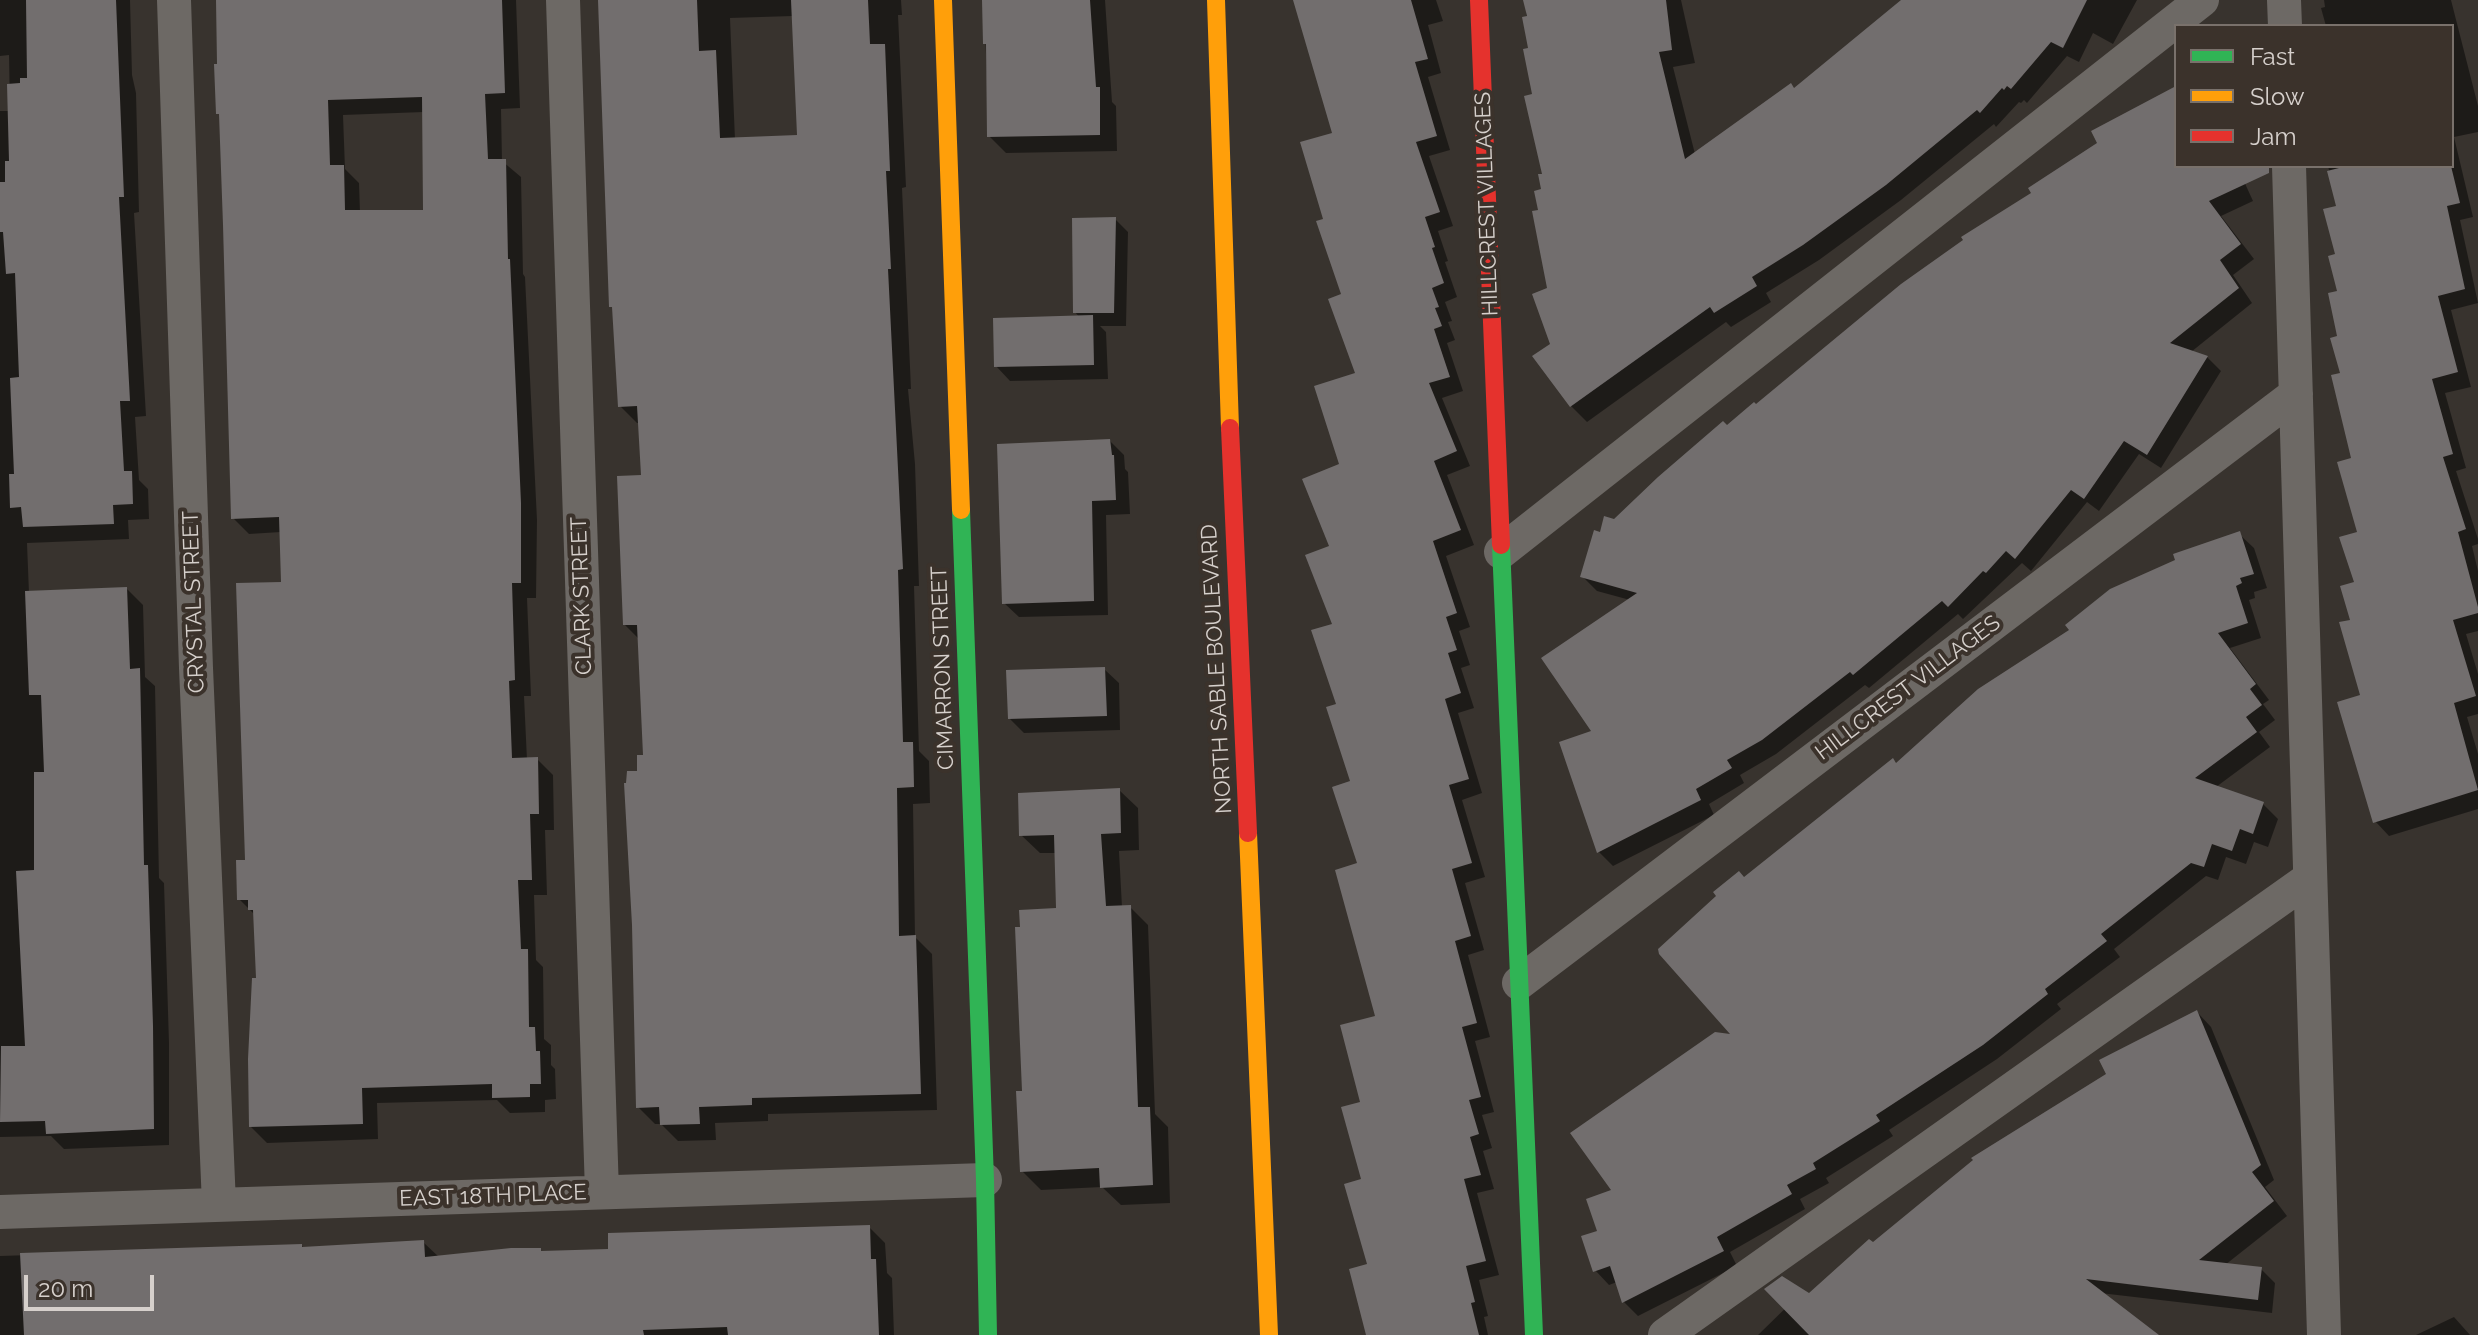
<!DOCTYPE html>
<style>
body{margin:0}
#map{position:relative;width:2478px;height:1335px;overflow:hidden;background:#38332e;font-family:Raleway,sans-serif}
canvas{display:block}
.legend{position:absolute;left:2174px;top:24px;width:280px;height:144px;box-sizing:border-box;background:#3b322b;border:2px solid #79716b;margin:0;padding:10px 14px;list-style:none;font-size:24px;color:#d6d0cc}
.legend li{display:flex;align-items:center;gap:16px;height:40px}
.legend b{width:40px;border:2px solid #79716b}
.scale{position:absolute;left:24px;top:1275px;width:130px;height:36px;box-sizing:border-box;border:4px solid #d6d0cc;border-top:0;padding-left:10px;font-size:24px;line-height:28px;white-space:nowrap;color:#d6d0cc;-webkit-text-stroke:6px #3b322b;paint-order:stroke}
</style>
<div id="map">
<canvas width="2478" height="1335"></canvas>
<ul class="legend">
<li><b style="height:10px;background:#30b455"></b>Fast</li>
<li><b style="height:10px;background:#ff9f0a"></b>Slow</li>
<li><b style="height:10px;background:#e5322d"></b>Jam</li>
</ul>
<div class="scale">20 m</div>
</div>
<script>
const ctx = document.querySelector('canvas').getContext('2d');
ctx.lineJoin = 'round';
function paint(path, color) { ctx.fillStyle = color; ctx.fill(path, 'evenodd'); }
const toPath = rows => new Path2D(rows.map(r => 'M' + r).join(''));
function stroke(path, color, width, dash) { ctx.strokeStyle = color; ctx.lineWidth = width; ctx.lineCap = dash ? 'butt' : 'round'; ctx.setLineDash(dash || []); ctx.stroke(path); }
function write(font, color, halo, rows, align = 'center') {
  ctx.font = font + ' Raleway,sans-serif'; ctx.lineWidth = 8; ctx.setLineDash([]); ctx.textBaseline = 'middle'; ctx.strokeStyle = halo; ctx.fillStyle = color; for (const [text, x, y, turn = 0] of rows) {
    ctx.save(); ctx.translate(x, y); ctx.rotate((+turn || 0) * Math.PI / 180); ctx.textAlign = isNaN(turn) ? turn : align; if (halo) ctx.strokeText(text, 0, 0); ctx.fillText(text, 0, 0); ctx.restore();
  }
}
const shadow = toPath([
 [0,0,130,0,132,75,136,93,139,212,134,213,146,416,135,417,139,480,148,489,149,519,128,520,129,539,27,543,29,593,127,589,143,605,145,677,155,686,159,878,164,883,169,1043,169,1145,64,1149,51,1136,0,1137,0,111,10,111,9,55,0,56],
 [218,0,516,0,520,108,501,109,502,161,521,177,523,274,525,277,537,520,536,598,527,598,531,696,524,696,527,760,537,759,553,775,554,830,545,830,547,895,534,895,536,960,543,967,544,1039,551,1045,551,1065,555,1069,556,1099,545,1100,545,1112,510,1113,497,1100,377,1103,378,1139,267,1143,251,1127,258,980,256,916,239,899,247,862,283,584,281,532,249,534,233,518,221,116,218,113],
 [424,112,426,212,360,212,359,183,345,169,343,115],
 [600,0,901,0,902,15,898,15,906,187,902,188,911,389,908,389,915,464,919,586,914,586,919,751,929,761,930,803,913,804,915,937,932,954,937,1110,768,1114,768,1121,715,1123,716,1140,678,1141,661,1124,655,1124,638,1107,639,773,645,757,639,639,625,625,643,477,640,423,637,423,620,406,614,309,611,306],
 [793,16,799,137,735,140,730,18],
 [984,0,1105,0,1112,102,1116,106,1117,151,1006,153,989,136],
 [1296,0,1436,0,1443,21,1428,25,1441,73,1428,77,1450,150,1429,156,1453,226,1438,231,1448,261,1445,262,1457,297,1445,302,1452,321,1448,322,1455,340,1447,343,1463,391,1442,398,1470,466,1447,475,1474,545,1446,556,1470,627,1459,631,1470,665,1461,668,1474,708,1458,713,1482,793,1462,800,1485,877,1465,883,1484,950,1468,955,1490,1037,1475,1041,1494,1112,1482,1115,1492,1148,1483,1151,1494,1189,1477,1193,1499,1275,1479,1280,1488,1316,1484,1317,1488,1335,1368,1335,1370,1266,1363,1181,1363,1104,1378,1017,1359,864,1353,783,1339,705,1332,547,1357,374,1344,295,1325,220,1334,134],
 [1525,0,1681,0,1695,63,1673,67,1695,154,1794,90,1904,0,2137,0,2113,44,2093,33,2079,62,2067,56,2027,103,2024,100,2021,103,2019,102,1996,127,1994,124,1901,200,1819,260,1766,293,1771,302,1731,327,1726,322,1587,422,1571,406,1535,357,1552,344,1541,211,1544,175],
 [2324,0,2451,0,2478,106,2478,132,2454,137,2473,217,2460,220,2478,303,2451,310,2471,387,2445,393,2466,468,2456,471,2478,539,2478,544,2472,546,2478,571,2478,631,2466,634,2478,674,2478,714,2467,717,2478,754,2478,809,2389,836,2375,821,2363,696,2353,621,2359,533,2353,459,2342,375,2337,256,2338,207,2328,166,2452,166,2452,26,2326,26,2321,8,2325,7],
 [2176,88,2176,166,2237,166,2253,201,2221,216,2254,259,2233,275,2252,303,2191,352,2207,357,2221,371,2161,468,2139,454,2099,511,2087,502,2031,571,2022,563,1963,619,1958,614,1869,688,1865,685,1776,754,1740,775,1744,783,1709,804,1714,815,1613,866,1599,852,1630,600,1597,591,1582,576,1601,535,1727,428],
 [1115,219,1128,232,1126,326,1100,326,1106,332,1108,379,1010,381,996,366,1080,318,1075,312],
 [1110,441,1124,455,1125,469,1128,472,1130,514,1106,515,1108,615,1019,617,1004,603],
 [2239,534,2254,548,2267,588,2254,592,2255,598,2249,600,2261,638,2230,648,2269,700,2263,704,2275,720,2259,732,2270,747,2216,787,2263,804,2278,819,2268,847,2254,842,2246,864,2226,857,2218,880,2206,876,2114,949,2120,957,2057,1004,2061,1009,1997,1059,1889,1130,1893,1136,1826,1178,1829,1183,1800,1199,1805,1209,1730,1252,1737,1266,1638,1316,1624,1302,1617,1282,1609,1285,1595,1270,1599,1232,1614,1191,1736,1037,1744,879,1897,765],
 [1104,669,1119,683,1120,730,1024,733,1010,719],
 [1119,790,1138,808,1139,850,1119,851,1122,907,1130,907,1148,925,1155,1114,1168,1127,1170,1203,1121,1205,1102,1187,1041,1190,1022,1171,1024,1093,1058,910,1056,853,1040,853,1021,835],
 [2197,1012,2211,1027,2274,1180,2265,1187,2287,1216,2225,1265,2261,1269,2275,1283,2272,1313,2100,1293,2156,1335,1758,1335,1803,1291,1809,1295,1873,1245],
 [869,1227,885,1243,887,1273,892,1278,894,1335,0,1335,0,1256,302,1246,304,1249,423,1242,440,1258,610,1251],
 [2454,1317,2470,1335,2416,1335]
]);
const building = toPath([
 [26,0,116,0,124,197,119,197,130,401,120,401,124,471,132,471,133,504,113,505,114,524,23,527,21,507,10,508,9,474,14,474,10,378,19,377,15,273,6,274,3,232,0,232,0,182,5,182,5,161,9,161,7,84,20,83,20,78,27,78],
 [216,0,502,0,505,93,485,94,488,159,506,159,508,259,510,259,521,503,521,583,512,583,515,680,509,681,512,758,538,757,539,814,530,814,532,880,518,880,521,949,528,949,529,1027,535,1027,536,1051,540,1051,541,1084,530,1084,530,1097,492,1098,492,1084,362,1088,363,1124,249,1127,248,1059,252,978,256,978,253,910,248,910,248,900,237,900,236,860,245,860,236,583,281,582,279,517,231,519,223,225,219,114,216,114,214,64,217,64],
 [422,97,423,210,345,210,344,165,330,165,328,100],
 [598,0,697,0,699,51,716,50,720,138,797,135,791,0,868,0,870,44,885,44,890,171,886,171,891,269,888,269,903,569,898,570,903,742,913,742,914,787,897,788,899,936,916,935,921,1094,752,1098,752,1105,699,1107,700,1124,660,1125,659,1107,636,1108,632,925,624,783,626,783,627,771,637,771,637,755,643,755,637,625,623,625,617,476,641,475,637,406,618,407,612,307,609,307],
 [982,0,1090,0,1096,87,1100,87,1100,135,987,137,986,44,983,44],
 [1293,0,1411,0,1428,59,1415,62,1437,136,1416,142,1440,212,1425,217,1435,247,1432,248,1444,283,1432,288,1439,307,1435,308,1442,326,1434,329,1450,377,1429,383,1457,451,1434,461,1461,530,1433,541,1457,613,1446,617,1457,650,1448,653,1461,693,1445,699,1469,779,1449,785,1472,863,1452,869,1471,936,1455,941,1477,1023,1462,1027,1481,1097,1469,1100,1479,1134,1470,1137,1481,1175,1464,1179,1486,1261,1466,1266,1475,1302,1471,1303,1479,1335,1366,1335,1349,1269,1367,1264,1344,1184,1361,1179,1341,1107,1360,1102,1340,1025,1375,1016,1335,870,1357,863,1332,787,1350,781,1326,707,1336,704,1311,630,1332,624,1305,555,1329,546,1302,479,1339,464,1314,386,1355,373,1328,299,1341,294,1316,221,1323,219,1300,142,1332,133],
 [1523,0,1666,0,1672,50,1659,52,1685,159,1791,83,1794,88,1901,0,2087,0,2063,48,2051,42,2011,89,2007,86,2004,90,2002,88,1980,113,1977,110,1886,185,1803,245,1752,277,1757,286,1714,313,1710,307,1570,407,1532,356,1550,344,1532,294,1547,288,1532,211,1538,210,1534,191,1541,189,1538,174,1542,174,1524,96,1532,94,1523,49,1528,48,1522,17,1527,16],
 [2176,86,2176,166,2269,166,2269,173,2209,201,2241,244,2220,260,2239,288,2170,343,2208,356,2147,455,2124,441,2084,499,2071,490,2015,559,2006,551,1986,573,1983,571,1948,607,1942,601,1853,675,1850,672,1762,740,1727,760,1732,768,1696,789,1701,800,1597,853,1559,742,1591,731,1541,658,1637,593,1580,577,1594,530,1600,532,1604,516,1614,519,1658,477,1723,421,1727,425,1754,402,1756,404,1901,284,1963,240,1961,237,2031,193,2028,188,2097,143,2091,131],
 [2347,166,2451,166,2460,203,2447,206,2465,289,2438,296,2458,372,2432,379,2453,454,2443,457,2466,529,2458,532,2478,607,2478,613,2453,620,2476,696,2454,703,2478,790,2373,823,2337,702,2360,695,2339,622,2350,620,2340,586,2354,582,2339,537,2357,532,2337,462,2351,458,2331,375,2340,373,2330,338,2337,336,2328,293,2337,291,2328,256,2335,254,2323,209,2336,206,2327,171],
 [1116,217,1114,313,1073,313,1072,218],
 [1093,315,1094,365,994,367,993,318],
 [1110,439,1112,455,1114,455,1116,500,1092,501,1094,601,1002,604,997,444],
 [2240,531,2254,574,2240,578,2242,583,2236,586,2248,623,2218,633,2256,684,2250,689,2262,705,2246,717,2257,732,2195,778,2264,802,2253,834,2240,829,2232,851,2212,844,2204,867,2191,863,2101,934,2107,941,2045,989,2048,994,1983,1045,1876,1115,1880,1121,1813,1163,1816,1169,1787,1185,1792,1194,1717,1237,1724,1251,1622,1303,1610,1266,1593,1272,1581,1236,1597,1231,1586,1199,1611,1190,1570,1133,1715,1032,1730,1034,1659,954,1658,949,1716,896,1713,892,1739,871,1744,877,1893,758,1896,763,1978,689,2069,630,2065,625,2110,589,2175,560,2173,554],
 [127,587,130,669,140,668,144,865,148,865,153,1026,154,1129,46,1134,45,1121,0,1122,1,1046,25,1046,16,871,34,870,34,772,44,772,41,695,29,695,25,591],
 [1105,667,1107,716,1008,719,1006,670],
 [1120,788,1121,833,1101,834,1106,906,1131,905,1138,1107,1150,1107,1153,1185,1100,1188,1099,1168,1020,1172,1016,1091,1022,1091,1015,927,1020,927,1019,910,1056,908,1054,835,1019,836,1018,793],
 [2197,1010,2261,1165,2252,1172,2274,1201,2199,1260,2262,1267,2258,1300,2086,1279,2159,1335,1809,1335,1764,1289,1782,1276,1809,1293,1869,1239,1873,1242,1973,1160,1971,1158,2106,1074,2099,1060],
 [870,1225,871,1259,876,1259,879,1335,728,1335,727,1327,643,1330,644,1335,24,1335,20,1253,302,1244,302,1247,424,1240,425,1257,511,1248,541,1248,541,1251,608,1249,608,1233]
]);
const street = toPath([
 [174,0,196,668,219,1204],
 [563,0,602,1192],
 [2284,0,2285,26],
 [2289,166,2324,1335],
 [1501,552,2202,0],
 [1519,983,2296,394],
 [0,1212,985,1180],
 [1665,1335,2310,878]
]);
const fast = toPath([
 [961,510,985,1180,988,1335],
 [1501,545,1534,1335]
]);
const slow = toPath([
 [943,0,961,510],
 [1216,0,1230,428],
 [1248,833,1269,1335]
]);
const jam = toPath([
 [1479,0,1501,545],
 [1230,428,1248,833]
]);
const streetNames = [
 ["HILLCREST VILLAGES",1487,204,-92],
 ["CLARK STREET",582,596,-92],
 ["CRYSTAL STREET",194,602,-92],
 ["CIMARRON STREET",943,668,-92],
 ["NORTH SABLE BOULEVARD",1217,669,-93],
 ["HILLCREST VILLAGES",1908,688,-37],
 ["EAST 18TH PLACE",493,1196,-2]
];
paint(shadow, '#0007');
paint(building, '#726e6e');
stroke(street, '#6d6965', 34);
stroke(fast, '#30b455', 18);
stroke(slow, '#ff9f0a', 18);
stroke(jam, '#e5322d', 18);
write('22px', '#d6d0cc', '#3b322b', streetNames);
</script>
